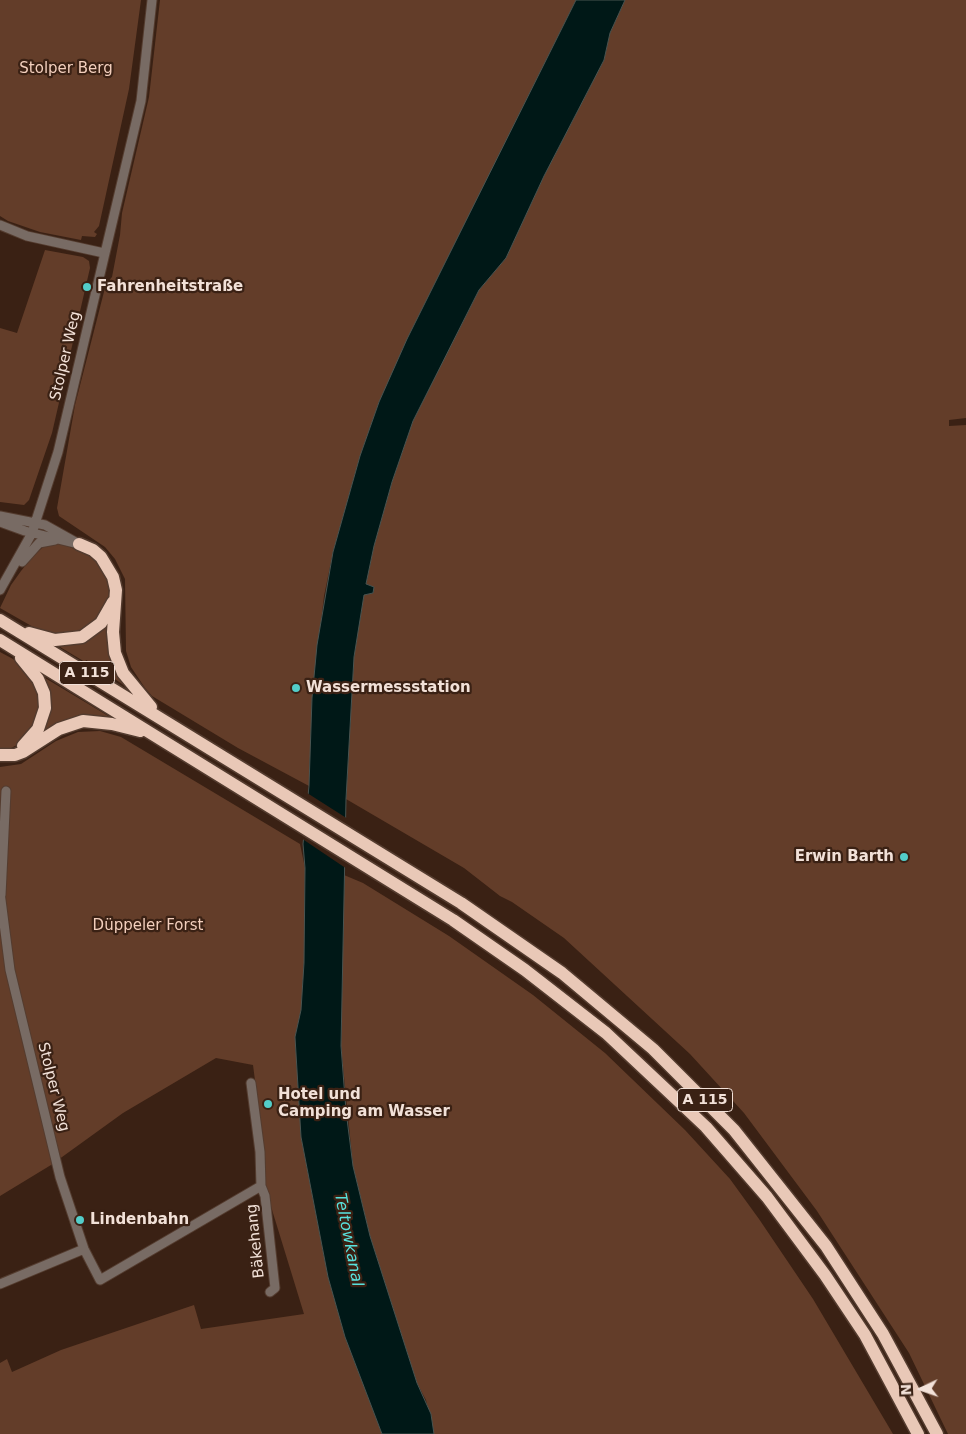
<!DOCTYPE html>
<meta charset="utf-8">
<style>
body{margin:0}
#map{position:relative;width:966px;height:1434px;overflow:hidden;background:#3a2114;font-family:"DejaVu Sans",sans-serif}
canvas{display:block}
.north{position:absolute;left:896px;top:1364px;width:50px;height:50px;-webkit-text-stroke:4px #3a2114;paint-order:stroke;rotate:267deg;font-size:14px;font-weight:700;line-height:20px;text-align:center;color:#f2e1d8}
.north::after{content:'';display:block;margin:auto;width:18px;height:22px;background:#f2e1d8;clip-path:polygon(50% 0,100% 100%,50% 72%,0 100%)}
</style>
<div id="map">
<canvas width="966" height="1434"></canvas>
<div class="north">N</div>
</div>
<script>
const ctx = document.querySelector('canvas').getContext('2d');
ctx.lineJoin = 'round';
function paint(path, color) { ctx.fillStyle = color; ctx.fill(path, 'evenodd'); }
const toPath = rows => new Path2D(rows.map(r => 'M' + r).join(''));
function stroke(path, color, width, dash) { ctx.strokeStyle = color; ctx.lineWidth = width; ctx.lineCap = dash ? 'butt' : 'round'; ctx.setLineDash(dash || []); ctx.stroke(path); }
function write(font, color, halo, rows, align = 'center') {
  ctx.font = font + ' "DejaVu Sans",sans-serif'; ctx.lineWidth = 4.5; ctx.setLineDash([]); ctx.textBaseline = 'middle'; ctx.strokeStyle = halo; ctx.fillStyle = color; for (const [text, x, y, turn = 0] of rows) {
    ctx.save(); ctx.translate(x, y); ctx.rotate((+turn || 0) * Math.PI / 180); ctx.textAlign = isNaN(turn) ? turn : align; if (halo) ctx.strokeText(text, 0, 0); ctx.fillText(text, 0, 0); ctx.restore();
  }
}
const green = toPath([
 [0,0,141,0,129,89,99,226,94,232,97,234,95,237,82,236,81,240,40,232,8,221,0,216],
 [160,0,576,0,379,402,360,456,333,552,324,596,312,698,309,786,238,748,152,696,145,688,131,667,126,651,125,579,115,559,105,547,59,516,57,508,75,405,106,284,112,277,120,235,122,213,149,97],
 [625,0,966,0,966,418,949,420,949,426,966,425,966,1434,948,1434,909,1353,817,1211,744,1113,690,1054,564,938,512,902,500,896,464,868,346,799,354,657,358,630,364,595,373,593,374,587,366,584,374,546,392,482,413,421,479,290,506,258,544,176,604,60,610,33],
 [45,250,83,257,89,261,90,268,52,433,29,500,24,505,0,502,0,328,17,333],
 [48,543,59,543,88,554,96,560,106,577,109,589,108,601,103,614,84,631,71,635,42,632,0,608,11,585,21,571,35,554],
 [108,618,128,688,93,664,86,660,85,662,55,644],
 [0,652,13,659,29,674,37,686,41,704,33,730,17,745,9,749,0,749],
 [35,672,115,720,36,737,43,723],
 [100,731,121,737,300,844,305,868,304,963,301,1010,295,1037,301,1137,328,1277,345,1337,382,1434,0,1434,0,1363,7,1359,12,1372,61,1350,194,1305,201,1329,304,1314,265,1187,264,1149,253,1065,216,1058,123,1113,51,1165,0,1196,0,767,21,764,56,741,78,732],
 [344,875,363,883,449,936,533,995,605,1053,685,1130,730,1179,759,1219,813,1299,893,1434,434,1434,426,1400,417,1383,370,1236,353,1166,341,1046]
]);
const water = toPath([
 [576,0,625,0,610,33,604,60,544,176,506,258,479,290,413,421,392,482,374,546,366,584,374,587,373,593,364,595,354,657,346,799,341,1046,346,1111,353,1166,370,1236,417,1383,431,1414,434,1434,382,1434,345,1337,328,1277,301,1137,295,1037,301,1010,304,963,305,868,303,844,309,786,312,698,317,645,333,552,360,456,379,402,407,339,576,0]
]);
const pier = toPath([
 [304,791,348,819,347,869,301,838]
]);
const minor = toPath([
 [0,225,27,236,104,253],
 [0,516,45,525,79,544],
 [0,522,25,531,74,543],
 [22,562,39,543,55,540],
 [0,590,32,533,58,452,141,101,152,0],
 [0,892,10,970,60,1177,84,1249,100,1280,261,1186],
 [1,895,6,791],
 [251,1083,260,1152,261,1186,265,1196,275,1288,270,1292],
 [0,1284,84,1249]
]);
const highway = toPath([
 [79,544,93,550,101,557,113,577,116,590,113,632,115,653,123,673,151,707],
 [0,620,461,903,562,973,653,1049,734,1130,826,1246,883,1334,937,1434],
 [29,633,55,640,82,637,101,623,113,602],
 [0,640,453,920,525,970,606,1033,706,1127,767,1197,825,1275,865,1335,918,1434],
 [21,658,38,679,44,693,45,708,38,729,23,746],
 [0,755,15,755,23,752,59,729,83,721,112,724,140,731]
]);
const markers = [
 [87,287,5,"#53cdc9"],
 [296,688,5,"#53cdc9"],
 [904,857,5,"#53cdc9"],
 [268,1104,5,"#53cdc9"],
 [80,1220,5,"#53cdc9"]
];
const shields = [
 [87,673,55],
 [705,1100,55]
];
const shieldNames = [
 ["A 115",87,673],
 ["A 115",705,1100]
];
const parkNames = [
 ["Stolper Berg",66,69],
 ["Düppeler Forst",148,926]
];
const poiNames = [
 ["Fahrenheitstraße",97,287],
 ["Wassermessstation",306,688],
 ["Erwin Barth",894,857,"right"],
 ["Hotel und",278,1095],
 ["Camping am Wasser",278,1112],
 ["Lindenbahn",90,1220]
];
const streetNames = [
 ["Stolper Weg",66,356,-77],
 ["Stolper Weg",53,1087,76],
 ["Bäkehang",256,1241,-96]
];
const waterNames = [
 ["Teltowkanal",348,1240,79]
];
paint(green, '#633d29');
paint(water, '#001817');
stroke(water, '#495451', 1);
paint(pier, '#3a2114');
stroke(minor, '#543c2f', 11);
stroke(highway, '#543c2f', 15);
stroke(minor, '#786b64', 9);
stroke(highway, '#e9c8b7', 12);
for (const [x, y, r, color] of markers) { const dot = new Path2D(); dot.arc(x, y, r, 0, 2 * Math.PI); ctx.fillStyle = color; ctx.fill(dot); stroke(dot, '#3a2114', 2); }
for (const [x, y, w] of shields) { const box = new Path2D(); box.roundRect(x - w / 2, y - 11.5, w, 23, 4); ctx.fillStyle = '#3a2114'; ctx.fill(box); stroke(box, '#f2e1d8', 1); }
write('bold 14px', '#f2e1d8', null, shieldNames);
write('15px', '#f3cfbd', '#3a2114', parkNames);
write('bold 15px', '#f2e1d8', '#3a2114', poiNames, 'left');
write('15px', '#f2e1d8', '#3a2114', streetNames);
write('italic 16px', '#58e1dd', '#3a2114', waterNames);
</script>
